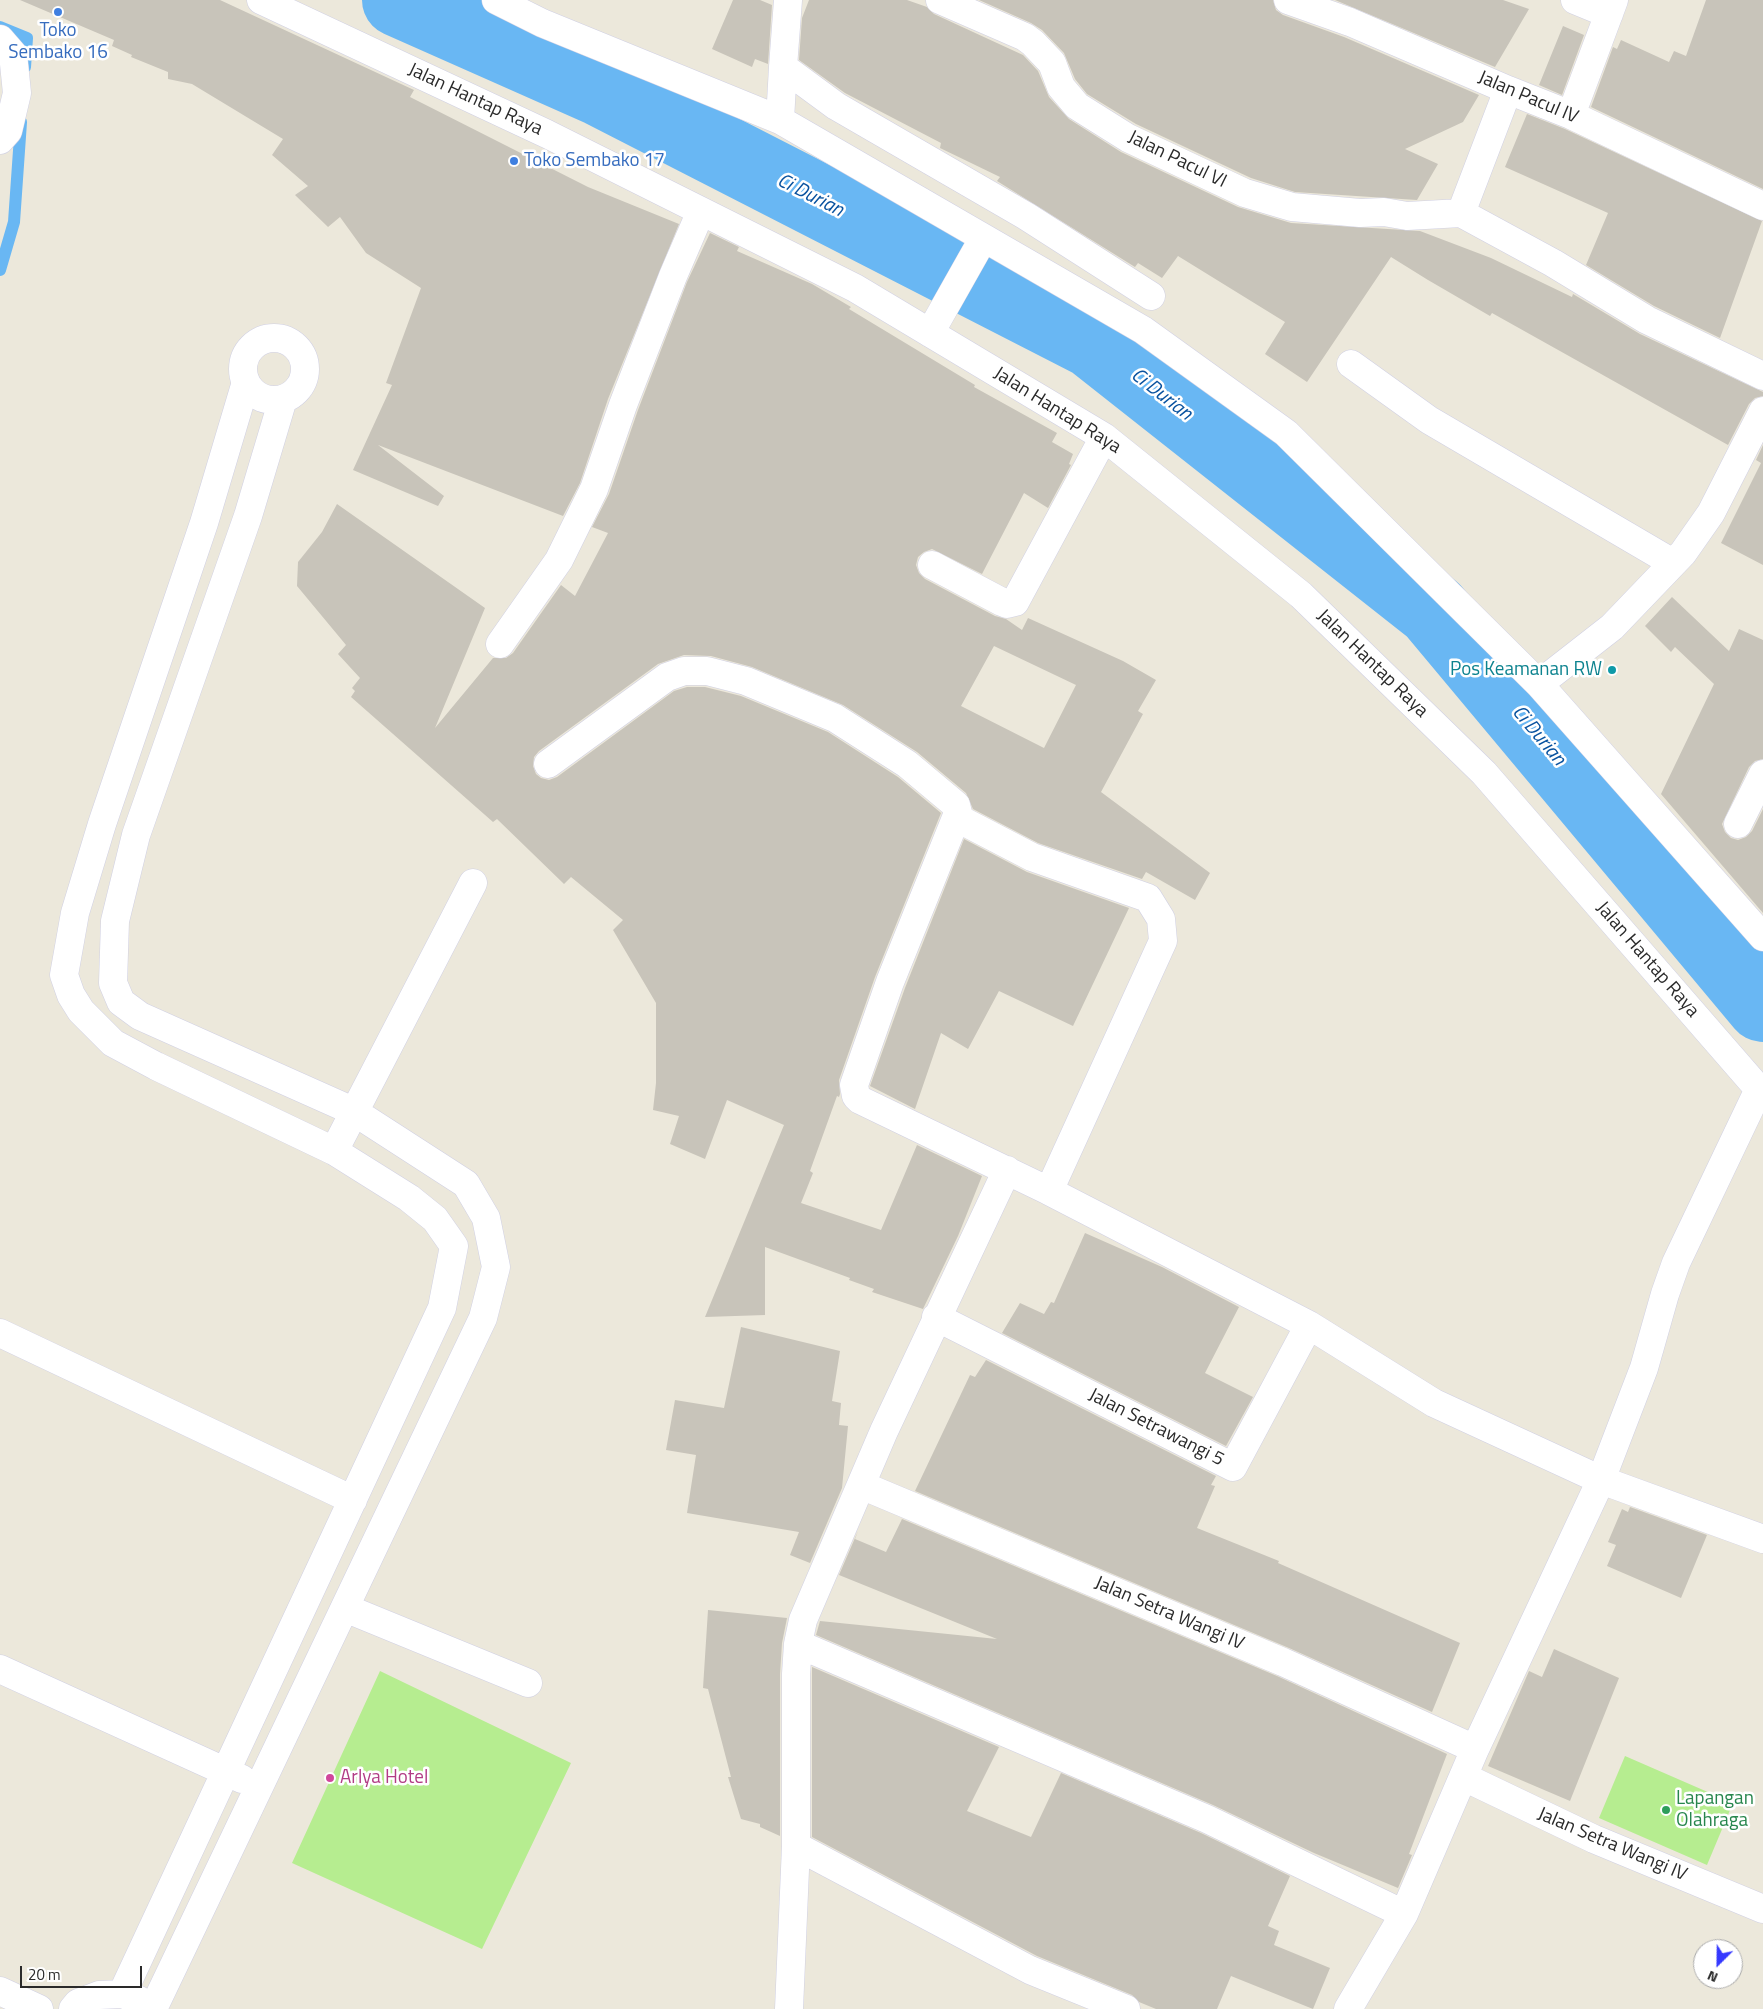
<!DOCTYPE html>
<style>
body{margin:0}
#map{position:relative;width:1763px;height:2009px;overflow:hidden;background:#ece8db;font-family:"Titillium Web",sans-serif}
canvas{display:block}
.north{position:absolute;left:1693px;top:1939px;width:50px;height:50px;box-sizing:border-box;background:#fff;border:1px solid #aaa;border-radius:50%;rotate:203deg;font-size:14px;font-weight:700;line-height:20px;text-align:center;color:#2a2a2a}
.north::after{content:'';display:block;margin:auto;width:18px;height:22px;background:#3539ff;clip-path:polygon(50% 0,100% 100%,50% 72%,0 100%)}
.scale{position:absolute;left:20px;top:1966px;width:122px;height:22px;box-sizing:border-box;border:2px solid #2a2a2a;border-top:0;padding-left:6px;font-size:15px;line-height:18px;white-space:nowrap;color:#2a2a2a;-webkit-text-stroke:4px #fff;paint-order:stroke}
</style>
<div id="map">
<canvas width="1763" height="2009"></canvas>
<div class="north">N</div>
<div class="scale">20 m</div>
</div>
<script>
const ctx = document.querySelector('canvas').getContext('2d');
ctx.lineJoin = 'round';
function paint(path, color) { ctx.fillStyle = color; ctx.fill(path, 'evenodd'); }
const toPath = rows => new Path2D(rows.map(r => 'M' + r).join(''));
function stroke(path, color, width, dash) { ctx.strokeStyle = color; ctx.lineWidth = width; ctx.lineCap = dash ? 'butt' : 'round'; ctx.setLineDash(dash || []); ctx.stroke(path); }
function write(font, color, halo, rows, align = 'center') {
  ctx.font = font + ' "Titillium Web",sans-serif'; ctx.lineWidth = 5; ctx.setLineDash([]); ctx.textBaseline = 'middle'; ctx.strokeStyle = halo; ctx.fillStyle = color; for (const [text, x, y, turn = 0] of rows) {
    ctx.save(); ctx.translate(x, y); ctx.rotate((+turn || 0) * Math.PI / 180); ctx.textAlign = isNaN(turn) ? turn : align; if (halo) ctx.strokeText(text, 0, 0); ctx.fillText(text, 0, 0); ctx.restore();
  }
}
const pitch = toPath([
 [380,1671,571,1763,482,1949,292,1863],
 [1625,1756,1733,1803,1707,1865,1599,1818]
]);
const stream = toPath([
 [0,27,27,38,25,67],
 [0,270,14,222,21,122]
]);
const river = toPath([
 [399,0,602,90,1092,341,1433,610,1763,1005]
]);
const building = toPath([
 [20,0,220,0,414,90,410,97,588,187,679,224,608,399,580,483,563,516,378,445,444,496,438,506,353,470,392,385,386,383,421,288,366,253,340,217,328,227,295,195,308,186,272,155,283,139,192,84,168,79,168,72,131,57,132,55,112,46,114,40],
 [733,0,760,0,772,5,768,64,755,59,752,67,712,49],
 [809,0,907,0,927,7,934,14,1023,55,1038,71,1049,97,1069,119,1121,152,1238,207,1291,223,1420,231,1491,258,1572,297,1573,294,1640,334,1763,392,1763,396,1755,398,1749,404,1728,445,1492,313,1490,316,1428,280,1391,257,1307,382,1265,354,1285,322,1178,256,1162,278,1138,263,1135,267,997,181,1000,177,940,148,941,143,845,93,799,60,802,18],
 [979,0,1273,0,1276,10,1283,15,1344,37,1479,95,1463,122,1405,149,1438,164,1417,200,1295,192,1251,178,1136,124,1087,94,1075,79,1064,53,1042,30,1031,23],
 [1335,0,1503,0,1529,9,1495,67],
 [1706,0,1763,0,1763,189,1591,107,1613,47,1617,49,1621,40,1669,62,1674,51,1686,56],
 [1563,26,1584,35,1562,95,1539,85],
 [1527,114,1565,129,1762,221,1720,338,1654,306,1586,265,1608,213,1505,167],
 [710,233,739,247,737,251,812,284,851,307,849,309,975,385,974,387,1057,433,1052,442,1073,454,1069,464,1071,465,1048,508,1024,493,982,574,932,549,924,552,918,557,916,565,919,573,925,579,995,616,1006,619,1022,630,1028,618,1123,661,1156,680,1138,711,1143,714,1101,792,1210,873,1195,900,1146,872,1142,879,1038,843,973,809,966,793,917,752,843,705,752,667,711,656,684,655,658,664,539,751,534,757,533,766,536,774,541,778,549,780,557,777,674,691,687,687,705,687,741,696,828,732,898,777,941,813,875,977,839,1080,840,1094,839,1097,837,1096,810,1171,813,1173,801,1203,881,1230,917,1145,982,1176,958,1236,923,1309,872,1292,874,1289,849,1280,850,1278,765,1247,765,1315,705,1317,784,1125,727,1100,705,1159,670,1144,679,1116,653,1110,656,1083,656,1003,613,930,623,920,571,877,564,884,497,819,493,822,351,697,355,691,352,688,360,678,338,654,346,645,297,586,298,562,322,532,337,504,485,608,435,728,493,658,506,658,513,653,561,585,575,596,608,533,592,527,609,494,638,410,687,282],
 [994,646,1076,685,1044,748,961,706],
 [1763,445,1763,565,1721,543,1761,463,1756,460],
 [1672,597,1729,651,1739,629,1763,640,1763,759,1755,761,1749,767,1722,824,1725,832,1731,838,1738,840,1746,837,1752,831,1763,809,1763,913,1661,794,1714,684,1675,647,1671,652,1645,626],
 [964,839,1027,872,1129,908,1073,1026,999,991,968,1049,941,1033,915,1109,870,1086,905,988],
 [1085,1233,1162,1267,1239,1307,1205,1373,1253,1397,1226,1446,1002,1333,1020,1303,1044,1314,1051,1302,1054,1303],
 [741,1327,840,1351,832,1401,841,1403,839,1425,848,1426,842,1488,810,1563,790,1555,799,1532,687,1513,696,1455,666,1450,675,1400,724,1408],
 [986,1360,1216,1476,1211,1485,1215,1486,1197,1528,1279,1561,1278,1563,1460,1643,1432,1712,1289,1648,915,1491,970,1375,975,1377],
 [1630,1507,1707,1535,1681,1598,1607,1566,1616,1545,1608,1542,1622,1509,1628,1512],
 [902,1519,1277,1676,1447,1754,1409,1854,1412,1855,1398,1888,1314,1853,1213,1805,816,1635,820,1621,997,1639,839,1575,858,1531,855,1539,886,1552],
 [708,1610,787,1618,782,1643,780,1674,780,1836,760,1827,760,1824,741,1819,728,1777,731,1777,708,1689,703,1688],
 [1554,1649,1619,1678,1570,1801,1488,1766,1529,1671,1542,1677],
 [812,1667,999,1747,967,1811,1031,1837,1061,1773,1201,1833,1290,1876,1268,1926,1279,1931,1274,1945,1330,1968,1313,2009,1231,1976,1217,2009,1156,2009,1139,2002,1132,1995,1037,1956,812,1837]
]);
const minor = toPath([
 [261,0,547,134,855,288,1104,437,1301,595,1484,773,1763,1094],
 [496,0,542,23,780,120,1143,330,1286,433,1539,684,1763,937],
 [788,0,783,67,836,106,1026,216,1151,296],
 [940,0,1025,37,1033,43,1052,63,1061,87,1077,106,1128,138,1245,193,1292,207,1360,213,1384,212,1407,216,1461,213],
 [1288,0,1350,22,1508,90,1571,115,1763,206],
 [1575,0,1609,14],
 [0,39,13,54,17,93,8,131,0,140],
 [1508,90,1461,213,1553,263,1647,320,1763,376],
 [1571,115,1614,0],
 [780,120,783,67],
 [930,333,983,239],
 '243 369a31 31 0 1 1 62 0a31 31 0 1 1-62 0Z',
 [1351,364,1429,420,1673,563],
 [932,565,1002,602,1007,604,1015,602,1104,437],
 [500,644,559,560,594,489,623,405,673,276,701,211],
 [1539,684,1612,627,1683,553,1711,513,1763,411],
 [548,764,667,677,684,671,707,671,746,681,835,718,907,764,956,805,958,813,890,982,854,1085,856,1096,860,1100,1049,1191,1309,1325,1434,1403,1601,1480,1763,1539],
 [957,818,1032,857,1148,898,1161,919,1163,941,1049,1191],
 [1738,824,1763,774],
 [334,1151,473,883],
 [936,1317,1233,1467,1309,1325],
 [0,1333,353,1500],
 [861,1485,1283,1662,1475,1749],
 [345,1608,528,1683],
 [798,1644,1207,1819,1404,1914],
 [0,1669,242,1779],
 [1464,1777,1594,1839,1763,1909],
 [796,1846,1030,1970,1126,2009],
 [0,1991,39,2009],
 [122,1994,442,1308,454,1246,435,1219,409,1198,334,1151,156,1066,113,1043,81,1011,71,995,64,975,75,913,102,824,204,523,246,382],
 [73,2009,78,2003,99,1995,122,1994,139,2000],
 [153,2009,483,1318,496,1267,486,1218,466,1184,353,1111,140,1016,121,1002,113,983,115,921,136,835,248,516,283,399],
 [789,2009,796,1846,796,1674,798,1644,803,1620,884,1431,1007,1170],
 [1348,2009,1404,1914,1475,1749,1601,1480,1644,1368,1665,1294,1676,1263,1759,1089]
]);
const markers = [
 [58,12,5,"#3f7fe0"],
 [514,161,5,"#3f7fe0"],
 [1612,670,5,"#0f9aa8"],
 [330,1778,5,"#d1479c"],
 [1666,1810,5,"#2e9e5b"]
];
const shopNames = [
 ["Toko",58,31],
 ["Sembako 16",58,53],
 ["Toko Sembako 17",524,161,"left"]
];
const streetNames = [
 ["Jalan Pacul IV",1528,98,23],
 ["Jalan Hantap Raya",475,100,25],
 ["Jalan Pacul VI",1177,160,26],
 ["Jalan Hantap Raya",1057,411,32],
 ["Jalan Hantap Raya",1372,664,44],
 ["Jalan Hantap Raya",1647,960,49],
 ["Jalan Setrawangi 5",1156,1428,27],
 ["Jalan Setra Wangi IV",1169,1614,23],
 ["Jalan Setra Wangi IV",1612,1845,23]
];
const cultureNames = [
 ["Pos Keamanan RW",1602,670]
];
const hotelNames = [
 ["Arlya Hotel",340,1778]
];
const leisureNames = [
 ["Lapangan",1676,1799],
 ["Olahraga",1676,1821]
];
const waterNames = [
 ["Ci Durian",810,196,27],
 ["Ci Durian",1161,395,38],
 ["Ci Durian",1538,736,50]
];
paint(pitch, '#b6ed90');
stroke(stream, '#69b7f3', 12);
stroke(river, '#69b7f3', 74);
paint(building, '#c8c4ba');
stroke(minor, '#d0d0e3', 29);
stroke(minor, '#fff', 28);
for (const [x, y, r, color] of markers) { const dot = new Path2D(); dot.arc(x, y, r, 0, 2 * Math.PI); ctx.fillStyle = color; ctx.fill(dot); stroke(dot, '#fff', 2); }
write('19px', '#366cbe', '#fff', shopNames);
write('19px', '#2a2a2a', '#fff', streetNames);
write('19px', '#0d838f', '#fff', cultureNames, 'right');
write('19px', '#b23c85', '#fff', hotelNames, 'left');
write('19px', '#27864d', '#fff', leisureNames, 'left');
write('italic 20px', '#08529f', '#fff', waterNames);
</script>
